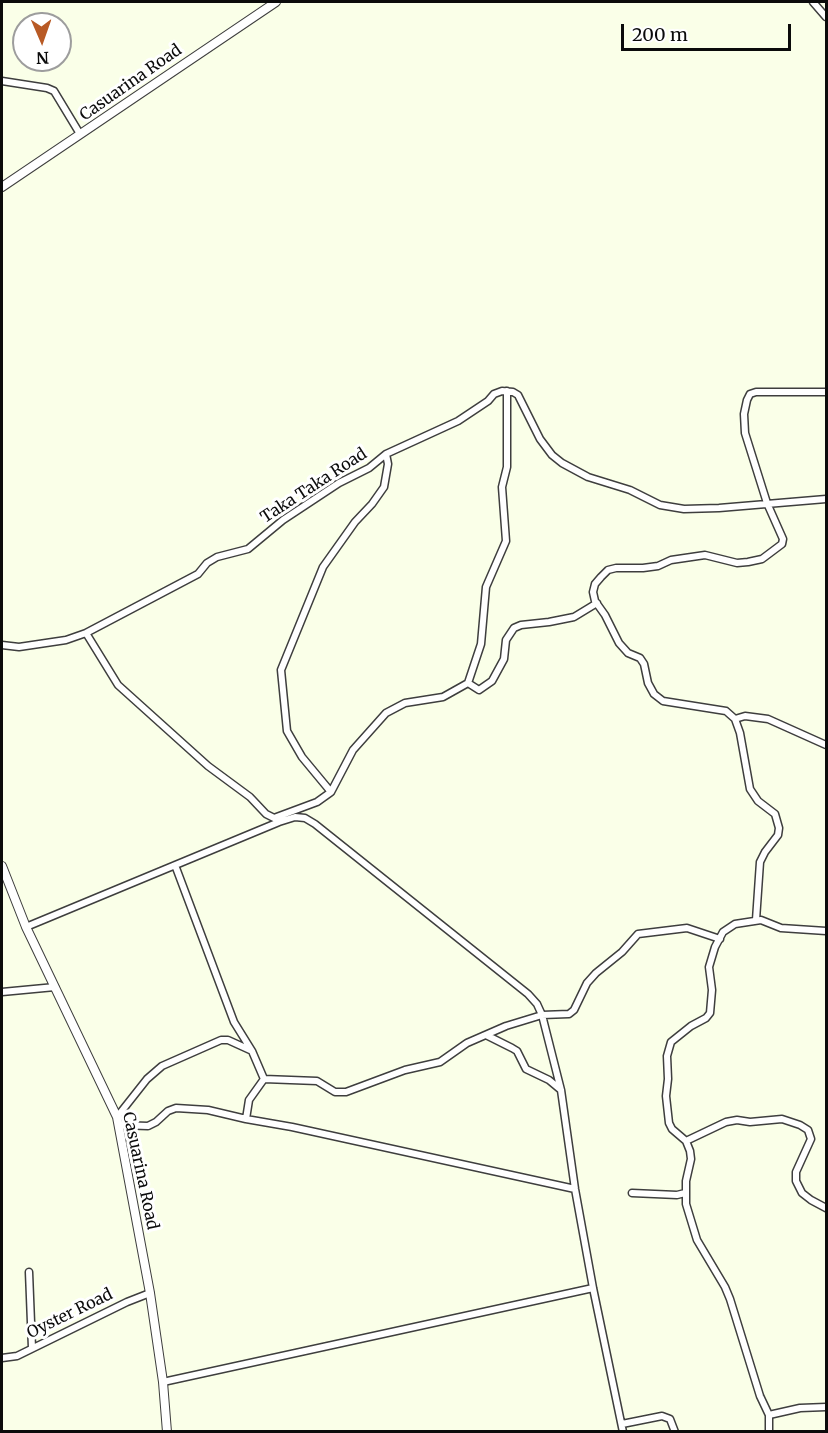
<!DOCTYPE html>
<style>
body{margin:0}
#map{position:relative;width:828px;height:1433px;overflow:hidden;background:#faffe8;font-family:Merriweather,serif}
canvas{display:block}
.frame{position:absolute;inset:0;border:3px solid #0b0b0b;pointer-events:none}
.north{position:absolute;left:12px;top:12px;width:60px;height:60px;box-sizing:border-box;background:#fff;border:2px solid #9d9d9d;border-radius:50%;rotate:178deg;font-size:16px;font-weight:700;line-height:24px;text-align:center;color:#0b0b0b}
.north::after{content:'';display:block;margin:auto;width:21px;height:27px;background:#b85a25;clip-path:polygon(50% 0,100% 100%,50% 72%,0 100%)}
.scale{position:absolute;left:621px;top:24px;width:170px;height:27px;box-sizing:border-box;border:3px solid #0b0b0b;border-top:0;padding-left:8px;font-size:18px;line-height:21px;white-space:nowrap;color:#0b0b0b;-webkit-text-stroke:4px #fff;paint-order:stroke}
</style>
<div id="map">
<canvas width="828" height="1433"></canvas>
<div class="frame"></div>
<div class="north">N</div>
<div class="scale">200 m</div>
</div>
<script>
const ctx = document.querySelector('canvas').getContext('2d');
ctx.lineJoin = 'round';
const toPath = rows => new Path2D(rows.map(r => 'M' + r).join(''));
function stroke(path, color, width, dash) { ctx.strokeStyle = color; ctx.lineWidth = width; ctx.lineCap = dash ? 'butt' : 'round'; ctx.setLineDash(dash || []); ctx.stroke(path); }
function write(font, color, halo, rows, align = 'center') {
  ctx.font = font + ' Merriweather,serif'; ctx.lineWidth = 6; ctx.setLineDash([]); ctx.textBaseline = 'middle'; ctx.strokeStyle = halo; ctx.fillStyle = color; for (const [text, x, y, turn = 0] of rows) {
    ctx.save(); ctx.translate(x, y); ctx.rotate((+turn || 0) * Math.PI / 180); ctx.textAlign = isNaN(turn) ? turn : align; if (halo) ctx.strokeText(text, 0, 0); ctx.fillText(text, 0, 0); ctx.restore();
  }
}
const minor = toPath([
 [813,2,826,17],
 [2,81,47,88,54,91,80,134],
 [507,391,507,467,502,487,506,541,486,587,481,644,468,683,479,690,492,681,504,659,506,640,514,628,521,625,549,622,574,617,597,603],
 [86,633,118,685,208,766,250,797,266,814,274,818,317,802,331,792,353,750,386,713,405,703,443,697,468,683],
 [2,645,19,647,66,640,86,633,198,574,207,563,217,557,248,549,283,520,339,483,369,468,386,454,458,421,488,401,494,394,502,391,513,392,518,395,540,439,552,455,562,463,588,477,630,490,660,505,684,509,719,508,826,499],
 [735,719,745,716,768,719,826,745],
 [331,792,302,757,287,731,281,670,323,567,355,522,372,504,384,487,388,464,386,454],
 [175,865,234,1022,252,1051,264,1079,249,1100,246,1119,292,1127,575,1189],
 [756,920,760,862,765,852,778,835,779,828,775,814,758,801,750,789,740,733,735,719,726,711,663,701,654,694,648,683,644,664,640,658,628,653,619,643,605,615,595,601,593,592,595,584,601,577,608,570,616,568,643,568,658,566,671,560,705,555,737,563,748,562,762,559,782,544,783,539,767,503,745,433,744,414,747,400,750,394,756,392,826,392],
 [26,927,279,822,295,817,305,818,315,824,528,994,537,1004,542,1015,561,1090,575,1189,593,1288,623,1432],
 [2,992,55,987],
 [486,1035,512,1048,517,1051,526,1069,549,1080,561,1090],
 [264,1079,317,1081,335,1092,346,1092,405,1070,440,1062,467,1043,506,1026,542,1015,569,1014,574,1010,587,983,596,973,622,952,638,934,687,928,720,939],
 [117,1117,147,1079,162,1066,221,1040,228,1040,250,1050],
 [119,1125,148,1126,156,1122,168,1111,176,1108,208,1110,246,1119],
 [686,1141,726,1122,737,1120,750,1122,782,1119,800,1125,808,1130,811,1139,796,1172,796,1181,802,1193,811,1200,826,1208],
 [632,1193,677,1195,685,1193],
 [29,1272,32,1348],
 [2,1358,17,1356,127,1302,150,1293],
 [163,1382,593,1288],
 [769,1415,800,1408,826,1407],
 [622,1424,662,1416,670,1419,675,1432],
 [769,1432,769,1415,760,1396,730,1299,725,1287,697,1240,686,1204,686,1181,691,1159,690,1151,686,1141,672,1129,669,1123,666,1096,668,1079,667,1056,671,1042,691,1026,706,1018,710,1013,712,990,709,967,715,947,723,932,735,924,761,920,781,928,826,931]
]);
const tertiary = toPath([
 [2,187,276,2],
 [2,866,26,927,117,1117,150,1293,163,1382,167,1432]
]);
const streetNames = [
 ["Casuarina Road",131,83,-35],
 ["Taka Taka Road",314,486,-33],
 ["Casuarina Road",140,1171,78],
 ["Oyster Road",70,1314,-26]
];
stroke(minor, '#3e3e3e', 9);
stroke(tertiary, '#3e3e3e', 10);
stroke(minor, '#fff', 6);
stroke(tertiary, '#fff', 8);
write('16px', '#0b0b0b', '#fff', streetNames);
</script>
